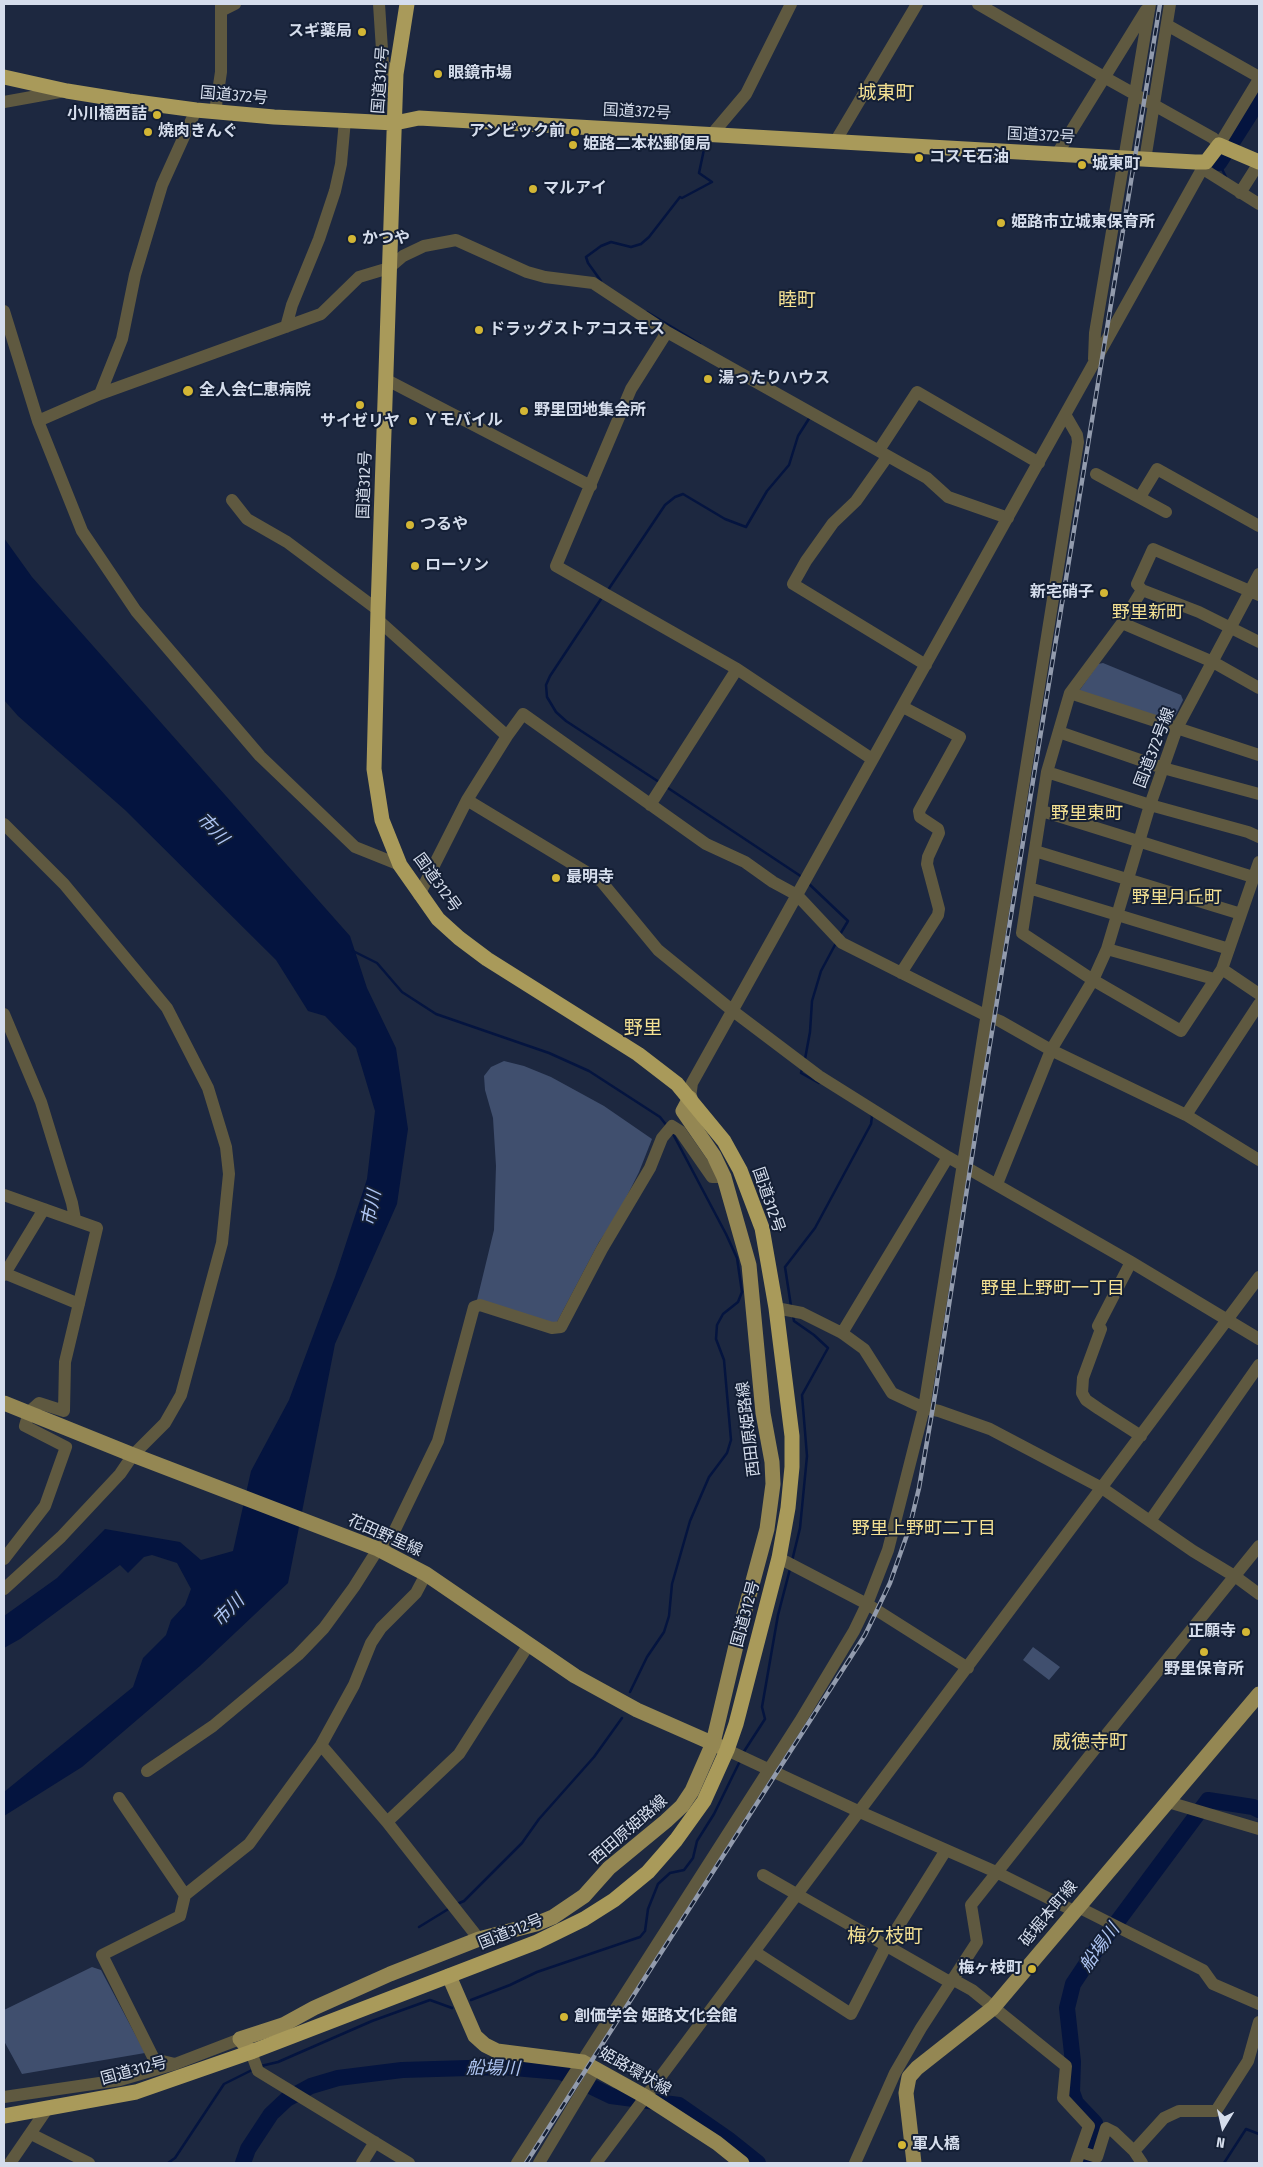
<!DOCTYPE html>
<meta charset="utf-8">
<style>
body{margin:0}
#map{position:relative;width:1263px;height:2167px;overflow:hidden;background:#1d2840;font-family:"Fira Sans Condensed",sans-serif}
canvas{display:block}
.frame{position:absolute;inset:0;border:5px solid #d5ddec;pointer-events:none}
.north{position:absolute;left:1198px;top:2102px;width:50px;height:50px;-webkit-text-stroke:4px #141f35;paint-order:stroke;rotate:189deg;font-size:14px;font-weight:700;line-height:20px;text-align:center;color:#d5ddec}
.north::after{content:'';display:block;margin:auto;width:18px;height:22px;background:#d5ddec;clip-path:polygon(50% 0,100% 100%,50% 72%,0 100%)}
</style>
<div id="map">
<canvas width="1263" height="2167"></canvas>
<div class="frame"></div>
<div class="north">N</div>
</div>
<script>
const ctx = document.querySelector('canvas').getContext('2d');
ctx.lineJoin = 'round';
function paint(path, color) { ctx.fillStyle = color; ctx.fill(path, 'evenodd'); }
const toPath = rows => new Path2D(rows.map(r => 'M' + r).join(''));
function stroke(path, color, width, dash) { ctx.strokeStyle = color; ctx.lineWidth = width; ctx.lineCap = dash ? 'butt' : 'round'; ctx.setLineDash(dash || []); ctx.stroke(path); }
function write(font, color, halo, rows, align = 'center') {
  ctx.font = font + ' "Fira Sans Condensed","Noto Sans JP",sans-serif'; ctx.lineWidth = 4; ctx.setLineDash([]); ctx.textBaseline = 'middle'; ctx.strokeStyle = halo; ctx.fillStyle = color; for (const [text, x, y, turn = 0] of rows) {
    ctx.save(); ctx.translate(x, y); ctx.rotate((+turn || 0) * Math.PI / 180); ctx.textAlign = isNaN(turn) ? turn : align; if (halo) ctx.strokeText(text, 0, 0); ctx.fillText(text, 0, 0); ctx.restore();
  }
}
const green = toPath([
 [1103,663,1181,695,1183,700,1173,720,1168,722,1079,691,1098,664],
 [504,1061,524,1066,551,1077,604,1106,652,1139,639,1172,617,1216,599,1242,557,1322,553,1324,477,1300,494,1230,496,1166,493,1118,485,1090,484,1076,491,1067],
 [1033,1647,1060,1667,1049,1680,1023,1660],
 [92,1967,101,1970,145,2053,22,2074,4,2041,4,2010]
]);
const water = toPath([
 [4,538,32,577,350,936,367,988,396,1048,408,1129,397,1204,335,1344,288,1583,200,1666,82,1767,4,1816,4,1792,133,1687,143,1658,166,1635,171,1620,185,1605,191,1589,177,1563,152,1555,144,1557,128,1573,120,1565,20,1639,4,1648,4,1616,57,1578,105,1529,180,1542,201,1560,233,1551,251,1471,289,1400,335,1277,367,1179,375,1111,356,1048,325,1016,308,1011,276,960,125,810,18,716,4,700]
]);
const stream = toPath([
 [1219,163,1226,177],
 [601,281,588,263,586,257,601,246,611,242,631,247,641,244,649,237,680,197,682,198,712,182,699,173,706,140],
 [647,312,700,344],
 [608,590,665,505,675,497,683,494,725,519,746,527,767,491,789,465,798,436,810,417],
 [603,596,550,676,546,685,547,697,556,712,566,721,659,782],
 [665,786,802,877],
 [808,883,848,921,839,936],
 [353,951,377,963,402,992,436,1014,549,1053,589,1071,660,1117,667,1126],
 [805,1059,810,1032,812,1001,821,971,836,943],
 [802,1069,801,1073,819,1083],
 [791,1306,785,1267,815,1228,871,1124,872,1116,871,1115],
 [792,1561,800,1528,807,1456,802,1395,828,1348,814,1335,794,1321,793,1316],
 [630,1692,647,1657,664,1632,669,1616,672,1584,690,1521,709,1477,727,1453,731,1440,724,1360,716,1339,717,1325,723,1314,738,1302,742,1292,737,1258,726,1234,672,1132],
 [743,1753,765,1719,762,1707,778,1615,790,1569],
 [457,1904,464,1901,522,1843,539,1819,594,1757,622,1718],
 [419,1927,450,1908],
 [471,2000,510,1985,537,1972,640,1937,645,1931,648,1909,658,1884,670,1873,684,1870,693,1858,697,1841,714,1814,740,1761],
 [261,2066,278,2062,372,2021,430,2000,452,2008],
 [168,2163,175,2158,224,2084,254,2069],
 [1224,2163,1246,2129,1259,2134]
]);
const river = toPath([
 [1219,163,1259,100],
 [243,2163,248,2149,271,2114,287,2099,311,2086,338,2078,402,2070,502,2067,561,2072,611,2096,679,2105,728,2139,758,2163],
 [1085,2163,1096,2134,1095,2123,1076,2103,1072,2092,1073,2062,1067,2008,1073,1984,1091,1957,1208,1800,1253,1807,1259,1810]
]);
const minor = toPath([
 [379,4,383,65,396,74],
 [978,4,1104,77,1213,138,1219,145,1259,79],
 [221,11,235,4],
 [1167,25,1259,77],
 [4,102,65,91],
 [215,112,221,72,221,4],
 [713,133,746,94,791,4],
 [835,142,917,4],
 [1057,154,1146,10],
 [1145,160,1170,4],
 [1203,169,1259,204],
 [1240,193,1259,163],
 [4,311,38,421,82,531,136,611,260,756,355,847,400,865],
 [286,327,292,305,319,239,335,191,341,164,345,120],
 [1094,359,1095,333,1150,4],
 [385,379,591,486],
 [100,394,122,339,135,275,162,185,196,110],
 [38,421,100,394,321,314,359,277,389,268,403,256,424,246,456,240,527,272,545,277,593,283,667,332],
 [879,450,917,392,1039,463],
 [887,457,856,501,833,523,806,561,793,584,926,665],
 [1096,474,1166,512],
 [1140,497,1157,469,1259,526],
 [232,500,247,519,287,542,378,610],
 [1142,590,1199,612,1259,642],
 [1259,595,1153,549,1137,584,1142,590,1122,623,1070,693,1047,772,1022,933,1093,980,1181,1031,1222,969,1259,862],
 [378,620,507,736],
 [1122,623,1213,662,1259,688],
 [1070,693,1259,755],
 [1059,732,1163,768,1259,794],
 [872,759,737,669,556,566,631,389,667,332,927,478,948,497,1008,518],
 [1047,772,1150,805,1248,832,1259,837],
 [467,800,601,881,658,950,733,1011,819,1076,948,1157,1131,1262,1259,1339],
 [650,805,737,669],
 [1042,811,1253,877],
 [4,824,64,884,167,1008,208,1088,226,1147,229,1174,222,1243,181,1395,165,1423,133,1455,120,1474,61,1537,4,1589],
 [1035,851,1241,914],
 [1029,888,1229,949],
 [419,895,467,800,507,736,523,714,706,844,745,862,773,882,797,895,842,943,985,1015,1000,1021,1051,1050,1186,1115,1259,1160],
 [1107,949,1214,979],
 [1222,969,1259,994],
 [901,973,938,915,939,909,927,864,928,857,939,833,938,829,920,817,919,811,960,737,903,707],
 [4,1014,41,1102,72,1203,75,1219],
 [690,1098,692,1083,1206,162],
 [1186,1115,1259,1004],
 [997,1184,1051,1050,1093,980,1107,949,1150,805,1177,728,1259,574],
 [4,1195,97,1228,65,1362,64,1411,39,1403,29,1412,25,1426,66,1447,45,1506,4,1559],
 [1131,1262,1098,1326,1101,1329,1083,1378,1082,1393,1086,1400,1099,1409,1141,1436],
 [4,1273,79,1304],
 [4,1275,44,1209],
 [776,1308,802,1313,842,1333,864,1349,892,1393,924,1408,939,1411,990,1429,1102,1488,1193,1551,1236,1577,1259,1594],
 [842,1333,948,1157],
 [1150,1521,1259,1365],
 [779,1558,867,1604,968,1668],
 [321,1745,387,1822,479,1939],
 [727,1750,860,1812,996,1872,1074,1911],
 [147,1771,213,1726,298,1655,324,1628,354,1587,378,1549,390,1540,438,1441,474,1307,480,1305,552,1328,561,1327,602,1249,650,1168,662,1138,672,1126,680,1131,712,1177,724,1177],
 [119,1798,185,1895],
 [1168,1802,1259,1829],
 [387,1822,459,1754,529,1644],
 [763,1875,948,1981,952,1979,972,1990,1066,2066,1063,2098,1089,2126,1076,2163],
 [1078,1907,1203,1970,1213,1984,1259,2004],
 [755,1952,851,2014,886,1946,946,1850],
 [251,2052,258,2071,409,2163],
 [175,2064,154,2059,102,1955,180,1916,185,1895,249,1844,321,1745,354,1685,371,1643,381,1628,416,1593,426,1574],
 [4,2097,120,2080,175,2064,240,2039],
 [31,2134,89,2163],
 [1134,2151,1164,2118,1179,2111,1216,2111,1248,2061,1259,2022],
 [1081,2152,1097,2157,1106,2128,1114,2132,1134,2151,1142,2163],
 [10,2163,47,2109],
 [362,2163,375,2142],
 [517,2163,800,1721,854,1631,867,1604,888,1550,924,1408,1078,442,1077,435,1066,416],
 [539,2163,596,2068],
 [596,2163,1259,1277],
 [855,2163,895,2073,921,2028,977,1942,971,1905,1106,1735,1259,1546]
]);
const major = toPath([
 [4,1403,133,1455,378,1549,426,1574,575,1676,637,1710,721,1747],
 [449,1976,475,2036,485,2045,497,2051,583,2062,646,2097,717,2143,742,2163],
 [251,2052,240,2039,283,2025,314,2008,390,1974,479,1939,536,1924,553,1917,584,1896,609,1868,666,1821,682,1806,692,1791,713,1743,739,1633,767,1529,773,1484,772,1462,763,1413,749,1265,724,1177,714,1156,683,1111,690,1098],
 [914,2163,906,2093,909,2077,917,2068,993,2008,1259,1694]
]);
const highway = toPath([
 [4,77,67,91,129,101,196,110,274,117,395,123,419,118,1195,162,1206,162,1219,145,1259,162],
 [4,2116,136,2092,251,2052,537,1942,584,1919,614,1900,648,1872,676,1840,704,1801,727,1750,736,1724,779,1558,788,1508,792,1467,792,1436,776,1308,762,1228,740,1170,724,1141,677,1084,638,1054,487,959,459,938,438,919,400,865,382,820,374,769,378,610,396,74,407,4]
]);
const rail = toPath([
 [526,2163,865,1635,890,1583,909,1529,919,1488,935,1395,980,1105,1160,4]
]);
const markers = [
 [362,32,5,"#d3b635"],
 [438,74,5,"#d3b635"],
 [157,115,5,"#d3b635"],
 [148,132,5,"#d3b635"],
 [575,132,5,"#d3b635"],
 [573,145,5,"#d3b635"],
 [919,158,5,"#d3b635"],
 [1082,165,5,"#d3b635"],
 [533,189,5,"#d3b635"],
 [1001,223,5,"#d3b635"],
 [352,239,5,"#d3b635"],
 [479,330,5,"#d3b635"],
 [708,379,5,"#d3b635"],
 [188,391,6,"#d3b635"],
 [360,405,5,"#d3b635"],
 [524,411,5,"#d3b635"],
 [413,421,5,"#d3b635"],
 [410,525,5,"#d3b635"],
 [415,566,5,"#d3b635"],
 [1104,593,5,"#d3b635"],
 [556,878,5,"#d3b635"],
 [1246,1632,5,"#d3b635"],
 [1204,1652,5,"#d3b635"],
 [1032,1969,5,"#d3b635"],
 [564,2017,5,"#d3b635"],
 [902,2145,5,"#d3b635"]
];
const poiNames = [
 ["スギ薬局",352,32,"right"],
 ["眼鏡市場",448,74],
 ["小川橋西詰",147,115,"right"],
 ["焼肉きんぐ",158,132],
 ["アンビック前",565,132,"right"],
 ["姫路二本松郵便局",583,145],
 ["コスモ石油",929,158],
 ["城東町",1092,165],
 ["マルアイ",543,189],
 ["姫路市立城東保育所",1011,223],
 ["かつや",362,239],
 ["ドラッグストアコスモス",489,330],
 ["湯ったりハウス",718,379],
 ["全人会仁恵病院",199,391],
 ["野里団地集会所",534,411],
 ["Ｙモバイル",423,421],
 ["サイゼリヤ",360,422,"center"],
 ["つるや",420,525],
 ["ローソン",425,566],
 ["新宅硝子",1094,593,"right"],
 ["最明寺",566,878],
 ["正願寺",1236,1632,"right"],
 ["野里保育所",1204,1670,"center"],
 ["梅ヶ枝町",1022,1969,"right"],
 ["創価学会 姫路文化会館",574,2017],
 ["軍人橋",912,2145]
];
const streetNames = [
 ["国道312号",381,80,-86],
 ["国道372号",234,96,5],
 ["国道372号",637,112,3],
 ["国道372号",1041,136,3],
 ["国道312号",365,485,-88],
 ["国道372号線",1155,748,-69],
 ["国道312号",437,883,54],
 ["国道312号",768,1200,71],
 ["西田原姫路線",749,1429,-97],
 ["花田野里線",385,1536,24],
 ["国道312号",746,1614,-75],
 ["西田原姫路線",629,1830,-41],
 ["砥堀本町線",1049,1914,-50],
 ["国道312号",511,1932,-22],
 ["国道312号",134,2071,-15],
 ["姫路環状線",635,2072,30]
];
const neighbourhoodNames = [
 ["野里新町",1148,613],
 ["野里東町",1087,814],
 ["野里月丘町",1177,898],
 ["野里上野町一丁目",1053,1289],
 ["野里上野町二丁目",924,1529]
];
const waterNames = [
 ["市川",212,829,46],
 ["市川",372,1208,-79],
 ["市川",229,1611,-46],
 ["船場川",1100,1948,-54],
 ["船場川",493,2069,1]
];
const quarterNames = [
 ["城東町",886,94],
 ["睦町",797,301],
 ["野里",643,1029],
 ["威徳寺町",1090,1743],
 ["梅ケ枝町",885,1937]
];
paint(green, '#404f6e');
paint(water, '#04143f');
stroke(stream, '#04143f', 2.5);
stroke(river, '#04143f', 16);
stroke(minor, '#5f5940', 12);
stroke(major, '#948753', 15);
stroke(highway, '#a99a5a', 15);
stroke(rail, '#929bad', 4.5);
stroke(rail, '#141f35', 2.5, [8]);
for (const [x, y, r, color] of markers) { const dot = new Path2D(); dot.arc(x, y, r, 0, 2 * Math.PI); ctx.fillStyle = color; ctx.fill(dot); stroke(dot, '#141f35', 2); }
write('bold 16px', '#d5ddec', '#141f35', poiNames, 'left');
write('16px', '#d5ddec', '#141f35', streetNames);
write('18px', '#f4e193', '#141f35', neighbourhoodNames);
write('italic 18px', '#aec5f3', '#141f35', waterNames);
write('19px', '#f4e193', '#141f35', quarterNames);
</script>
